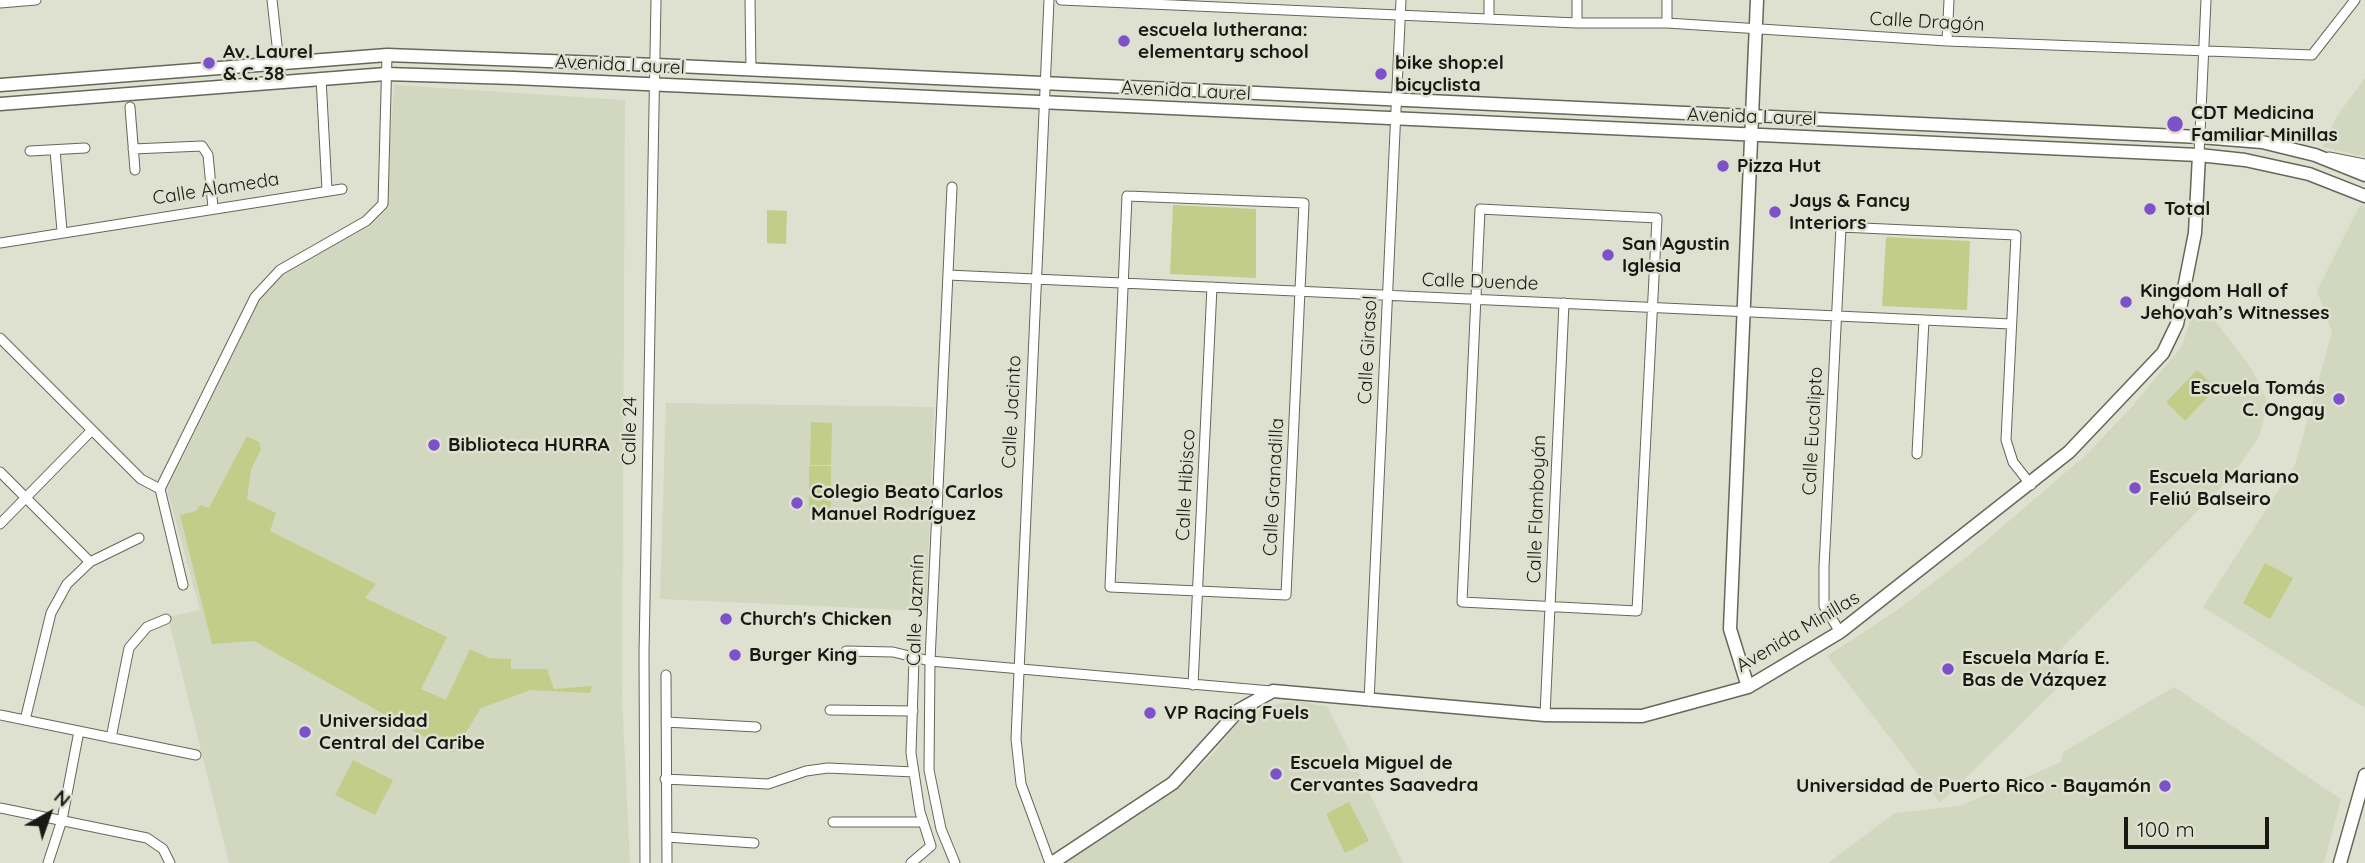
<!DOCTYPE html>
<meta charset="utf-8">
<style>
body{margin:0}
#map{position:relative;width:2365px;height:863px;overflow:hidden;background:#dee1d0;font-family:Quicksand,sans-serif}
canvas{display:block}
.north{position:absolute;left:14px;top:779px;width:70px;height:70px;-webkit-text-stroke:5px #dee1d0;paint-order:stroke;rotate:40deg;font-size:19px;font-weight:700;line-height:28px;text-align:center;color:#181913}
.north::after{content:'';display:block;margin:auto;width:24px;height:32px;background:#181913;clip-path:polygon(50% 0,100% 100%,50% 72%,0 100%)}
.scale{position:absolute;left:2124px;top:817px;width:145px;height:32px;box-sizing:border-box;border:4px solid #181913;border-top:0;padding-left:9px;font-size:21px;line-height:24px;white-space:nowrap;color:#181913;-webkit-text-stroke:5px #dee1d0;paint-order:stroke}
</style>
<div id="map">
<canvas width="2365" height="863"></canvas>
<div class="north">N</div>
<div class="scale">100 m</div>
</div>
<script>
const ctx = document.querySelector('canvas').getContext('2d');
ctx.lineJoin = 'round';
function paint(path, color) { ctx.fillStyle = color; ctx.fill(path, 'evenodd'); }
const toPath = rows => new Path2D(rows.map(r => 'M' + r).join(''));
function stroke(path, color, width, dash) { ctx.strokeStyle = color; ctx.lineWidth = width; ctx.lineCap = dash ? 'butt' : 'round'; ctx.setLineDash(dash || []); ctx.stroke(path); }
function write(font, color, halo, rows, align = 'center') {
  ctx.font = font + ' Quicksand,sans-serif'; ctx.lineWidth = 5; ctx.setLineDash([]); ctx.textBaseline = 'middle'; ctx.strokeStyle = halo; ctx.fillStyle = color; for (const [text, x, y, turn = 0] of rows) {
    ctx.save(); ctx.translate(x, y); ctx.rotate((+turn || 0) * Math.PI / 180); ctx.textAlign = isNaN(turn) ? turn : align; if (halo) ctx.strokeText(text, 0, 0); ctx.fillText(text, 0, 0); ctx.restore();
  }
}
const built = toPath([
 [2365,78,2365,157,2323,147,2337,116],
 [394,85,625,100,622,698,630,863,229,863,168,617,200,610,167,489,261,297,280,276,379,216,386,207],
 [2360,205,2365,207,2365,708,2203,607,2295,465,2332,332,2317,291],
 [2193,311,2215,321,2252,369,2268,403,2259,437,2233,475,2051,659,2067,679,1940,803,1827,656,1896,611,1968,556,2085,456,2130,409,2182,346],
 [666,403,934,407,926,611,660,599],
 [2174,687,2341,799,2324,863,1828,863,1895,813,1960,806,2061,762,2063,752],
 [1298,701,1328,707,1403,863,1065,863,1173,792,1212,755,1237,724,1267,706]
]);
const green = toPath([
 [1173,205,1256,209,1256,278,1170,274],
 [767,210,787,211,786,244,767,243],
 [1886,237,1970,241,1967,310,1882,306],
 [2197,370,2216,388,2185,421,2166,402],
 [811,422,832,423,831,465,810,465],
 [247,436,259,442,261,449,251,470,247,499,276,513,270,531,376,584,365,598,447,637,421,689,446,700,470,649,489,658,511,659,511,669,547,669,554,689,592,686,590,693,531,690,481,708,453,753,254,641,212,644,180,515,196,511,200,505,209,508],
 [809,466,831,466,831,509,809,509],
 [2265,563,2293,578,2270,619,2243,603],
 [353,760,393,780,375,815,335,795],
 [1349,802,1369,841,1345,853,1326,814]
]);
const street = toPath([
 [272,0,281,81],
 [750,0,751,70],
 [1049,0,1016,739,1021,784,1050,863],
 [1061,0,1577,23,1667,23,1947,41,2312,55,2355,0],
 [1577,0,1577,23],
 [0,3,36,0],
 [1489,19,1489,0],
 [1667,23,1667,0],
 [1947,41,1949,0],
 [321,78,327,190],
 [130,107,135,170],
 [133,149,202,146,208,155,213,208],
 [55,150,62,231],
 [30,151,85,148],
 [2199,155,2206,0],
 [2329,157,2365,164],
 [952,187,930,661,929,770,941,829,955,863],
 [1127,196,1304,203,1286,595,1110,587,1127,196],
 [1480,209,1657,218,1637,611,1462,602,1480,209],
 [0,243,342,189],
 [948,275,2011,324],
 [0,338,141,479,160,489,183,585],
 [1917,454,1924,320],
 [0,472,90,562],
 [160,489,255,297,280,270,366,221,383,204,387,55],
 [0,524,92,430],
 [1840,632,1824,606,1824,567,1841,227,2016,235,2006,440,2013,462,2031,485],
 [846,651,893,652,930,661,1271,691],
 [666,675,667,863],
 [1193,685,1212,287],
 [1369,701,1401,0],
 [830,710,913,711],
 [0,715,196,755],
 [1545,715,1564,303],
 [25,720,51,613,67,584,90,562,139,538],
 [666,722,756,727],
 [111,738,129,648,147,627,166,619],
 [665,779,768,784,806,771,828,768,914,772],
 [0,808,147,838,163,849,170,863],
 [833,822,922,822],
 [667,837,754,843],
 [48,863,62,820,79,731],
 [645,863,644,653,656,0],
 [911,863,931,846,920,812,911,753,914,658]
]);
const secondary = toPath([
 [0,85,387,55,656,65,2200,137,2262,142,2315,155,2365,175],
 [0,104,386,74,514,78,2199,155,2245,160,2309,174,2365,196],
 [1748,687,1730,629,1757,0],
 [1052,863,1173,783,1239,710,1273,691,1545,715,1642,716,1748,687,1840,632,2069,452,2163,353,2177,324,2195,233,2199,155],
 [2340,863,2365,775]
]);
const markers = [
 [1124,41,7,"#7c51ca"],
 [209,63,7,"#7c51ca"],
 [1381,74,7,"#7c51ca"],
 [2175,124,9,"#7c51ca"],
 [1723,166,7,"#7c51ca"],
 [2150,209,7,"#7c51ca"],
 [1775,212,7,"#7c51ca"],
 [1608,255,7,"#7c51ca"],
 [2126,302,7,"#7c51ca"],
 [2339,399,7,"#7c51ca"],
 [434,445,7,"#7c51ca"],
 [2135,488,7,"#7c51ca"],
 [797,503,7,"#7c51ca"],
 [726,619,7,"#7c51ca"],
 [735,655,7,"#7c51ca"],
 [1948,669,7,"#7c51ca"],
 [1150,713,7,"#7c51ca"],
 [305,732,7,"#7c51ca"],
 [1276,774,7,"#7c51ca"],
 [2165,786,7,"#7c51ca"]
];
const streetNames = [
 ["Calle Dragón",1927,22,3],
 ["Avenida Laurel",620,65,3],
 ["Avenida Laurel",1186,91,3],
 ["Avenida Laurel",1752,117,2],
 ["Calle Alameda",216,189,-9],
 ["Calle Duende",1480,282,2],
 ["Calle Girasol",1368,350,-87],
 ["Calle Jacinto",1012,412,-87],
 ["Calle 24",630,431,-89],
 ["Calle Eucalipto",1813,431,-87],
 ["Calle Hibisco",1186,485,-87],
 ["Calle Granadilla",1274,487,-87],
 ["Calle Flamboyán",1537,509,-88],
 ["Calle Jazmín",916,610,-88],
 ["Avenida Minillas",1798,632,-31]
];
const poiNames = [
 ["escuela lutherana:",1138,30],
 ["elementary school",1138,52],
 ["Av. Laurel",223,52],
 ["& C. 38",223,74],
 ["bike shop:el",1395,63],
 ["bicyclista",1395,85],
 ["CDT Medicina",2191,113],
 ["Familiar Minillas",2191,135],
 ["Pizza Hut",1737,166],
 ["Jays & Fancy",1789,201],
 ["Interiors",1789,223],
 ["Total",2164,209],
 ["San Agustin",1622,244],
 ["Iglesia",1622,266],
 ["Kingdom Hall of",2140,291],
 ["Jehovah’s Witnesses",2140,313],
 ["Escuela Tomás",2325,388,"right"],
 ["C. Ongay",2325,410,"right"],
 ["Biblioteca HURRA",448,445],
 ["Escuela Mariano",2149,477],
 ["Feliú Balseiro",2149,499],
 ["Colegio Beato Carlos",811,492],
 ["Manuel Rodríguez",811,514],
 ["Church's Chicken",740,619],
 ["Burger King",749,655],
 ["Escuela María E.",1962,658],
 ["Bas de Vázquez",1962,680],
 ["VP Racing Fuels",1164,713],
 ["Universidad",319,721],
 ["Central del Caribe",319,743],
 ["Escuela Miguel de",1290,763],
 ["Cervantes Saavedra",1290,785],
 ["Universidad de Puerto Rico - Bayamón",2151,786,"right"]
];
paint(built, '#d2d7bf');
paint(green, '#c2cd89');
stroke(street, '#656858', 11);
stroke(secondary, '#656858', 15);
stroke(street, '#fff', 9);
stroke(secondary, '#fff', 12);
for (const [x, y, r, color] of markers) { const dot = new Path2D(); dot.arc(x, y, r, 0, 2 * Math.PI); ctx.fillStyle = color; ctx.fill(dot); stroke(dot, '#dee1d0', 2.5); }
write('19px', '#181913', '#dee1d0', streetNames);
write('bold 19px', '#181913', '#dee1d0', poiNames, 'left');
</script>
